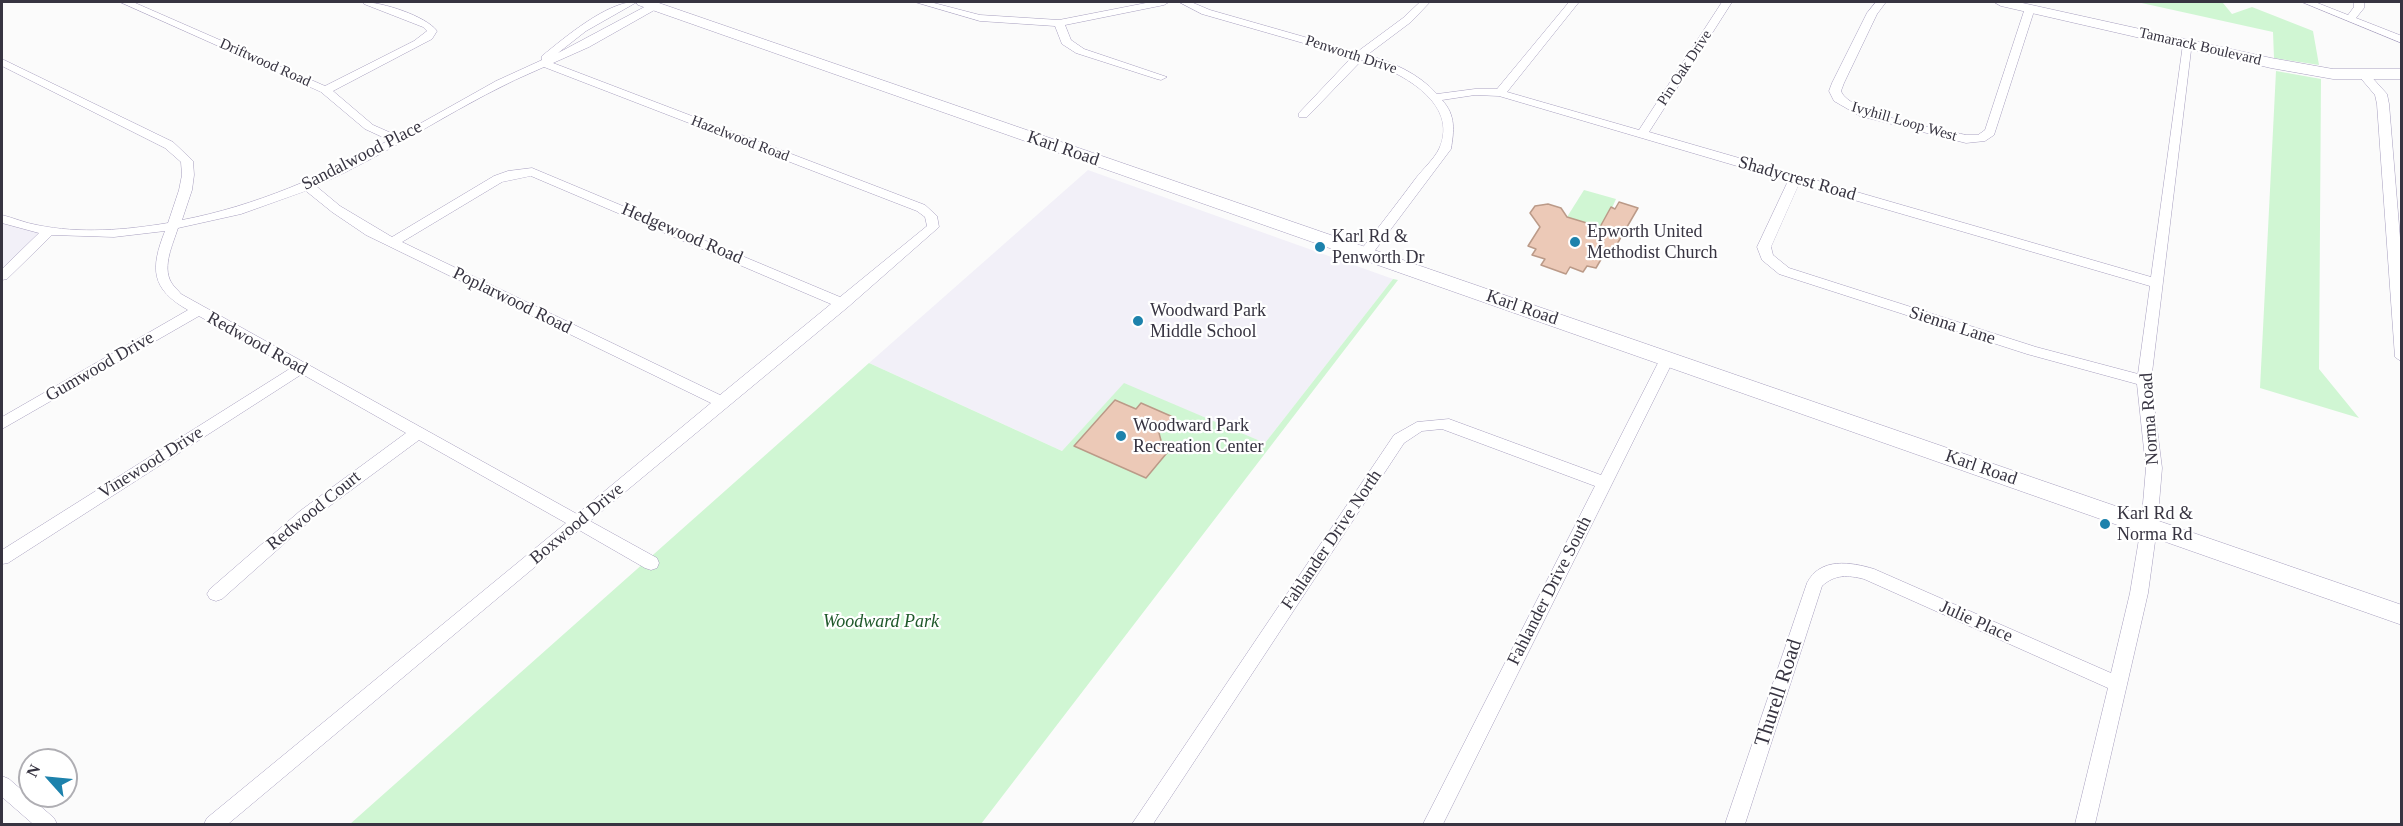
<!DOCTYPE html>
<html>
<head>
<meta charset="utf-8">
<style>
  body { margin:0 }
  #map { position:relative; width:2403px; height:826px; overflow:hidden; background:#fbfbfb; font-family:"Times New Roman",serif }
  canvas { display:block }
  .frame { position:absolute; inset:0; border:3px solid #373441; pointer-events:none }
  .north { position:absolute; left:18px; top:748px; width:60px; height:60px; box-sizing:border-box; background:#fff; border:2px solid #afaeb3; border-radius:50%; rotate:297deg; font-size:16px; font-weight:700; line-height:24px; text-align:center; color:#373441 }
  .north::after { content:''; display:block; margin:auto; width:21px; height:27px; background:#1d82ac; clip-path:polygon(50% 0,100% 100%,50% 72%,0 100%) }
</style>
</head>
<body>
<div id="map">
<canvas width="2403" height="826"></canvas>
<div class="frame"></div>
<div class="north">N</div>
</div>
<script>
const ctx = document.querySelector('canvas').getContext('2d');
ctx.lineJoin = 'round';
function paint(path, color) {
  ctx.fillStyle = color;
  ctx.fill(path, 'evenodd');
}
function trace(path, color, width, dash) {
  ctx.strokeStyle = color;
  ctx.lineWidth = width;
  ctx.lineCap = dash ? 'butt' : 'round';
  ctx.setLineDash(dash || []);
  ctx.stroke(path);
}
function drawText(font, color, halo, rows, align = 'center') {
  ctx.font = font + ' "Times New Roman",serif';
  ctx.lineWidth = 4.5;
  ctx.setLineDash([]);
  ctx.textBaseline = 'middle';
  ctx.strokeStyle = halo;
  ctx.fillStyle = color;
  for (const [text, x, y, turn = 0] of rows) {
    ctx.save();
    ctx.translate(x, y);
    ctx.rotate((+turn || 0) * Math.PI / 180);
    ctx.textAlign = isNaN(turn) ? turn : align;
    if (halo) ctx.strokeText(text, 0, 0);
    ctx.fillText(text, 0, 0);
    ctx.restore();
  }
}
const built = new Path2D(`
  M1088 170 1393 279 1265 443 1124 384 1062 451 869 363Z
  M2 219 48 230 2 275Z`);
const green = new Path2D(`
  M2137 2H2218L2223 3 2232 14 2252 7 2313 31 2319 65 2274 58 2273 32Z
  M2276 71 2321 79 2319 369 2359 418 2260 388Z
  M1584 190 1616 199 1603 228 1567 217Z
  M1393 279 1398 280 981 824H350L869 363 1062 451 1124 383 1265 443Z`);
const building = new Path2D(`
  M1619 202 1638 208 1613 251 1607 249 1596 268 1587 266 1583 272 1570 267 1566 274 1541 265 1545 259 1532 255 1536 249 1528 246 1540 227 1530 213 1535 206 1548 204 1561 208 1567 217 1600 227 1611 207 1615 209Z
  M1115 400 1136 409 1141 403 1173 417 1159 433 1162 444 1171 448 1146 478 1074 446Z`);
const street = new Path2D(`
  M120 2H133L325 86 414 41 427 31 423 27 364 4 363 2C382 2 426 16 437 31L432 39 333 91 373 125 398 136 496 81 542 60V56C564 38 609 0 637 2L586 31 558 53 650 4H658V8L589 47 553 63 925 205 937 216 939 227 848 307 590 521 657 558 659 563 657 568 651 570 645 568 579 530 228 824H204L207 818 566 523 419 440 312 519 222 599 216 601 210 599 207 594 210 589 300 511 406 433 302 374 8 563 2 564V550L291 368 199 316 2 429V417L188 310C151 289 150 269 165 231L114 237 52 235 7 279 2 280V269L39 233 2 223V215C14 218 25 223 37 225 80 234 126 230 168 223L179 190 182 175 181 162 165 148 2 66V59L173 142 193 161 194 175 192 190 182 220C255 206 324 176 389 140L365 129 321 92ZM544 67 917 211 925 217 927 226 840 297 532 168 508 171 494 176 392 237 340 206 316 186C394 152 464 100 544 67ZM531 176 831 304 720 395 402 242 502 182ZM306 191 332 212 366 235 711 403 577 514 181 294C178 290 173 286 171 282 162 266 173 244 178 228L241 214Z
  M915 2H930L980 15 1059 20 1151 2H1169L1164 5 1065 25 1071 40 1084 49 1167 77 1161 80 1157 79 1076 53 1062 44 1055 26 980 21Z
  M1179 2H1191L1210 10 1357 52 1403 18 1420 2H1430L1411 22 1367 55C1393 62 1419 74 1437 94L1475 89H1497L1569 2H1579L1507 92 1639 130 1722 2H1732L1649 132 2151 277 2183 44 2192 42 2151 381 2162 468 2157 527 2148 593 2095 824H2075L2108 688 1864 579C1848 575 1835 574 1822 586L1745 824H1725L1807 583C1820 557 1851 562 1874 569L2111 673 2130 593 2141 527 2146 468 2137 384 2027 354 1779 274 1762 260 1757 247 1788 181 1499 96 1475 95 1442 100C1456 115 1454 131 1451 149L1370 257H1360L1358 254 1360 251C1379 227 1398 202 1416 178 1423 169 1434 159 1439 149 1461 102 1397 70 1362 60L1307 117H1299V113L1352 57 1202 14ZM1799 184 2150 286 2138 374 2036 347 1789 268 1773 255 1771 247Z
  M1876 2H1886L1877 14 1844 83 1841 91C1849 114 1941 129 1966 135H1978L1985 130 2025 8 2034 6 2035 8 1994 135 1985 141 1966 143 1860 116 1834 101 1829 91 1832 83 1867 13Z
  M2302 2H2315L2348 15 2354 7V2H2364V8L2356 18 2402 36V43Z
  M2364 72 2368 73 2387 94 2389 104 2402 262V362L2395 357 2377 104 2375 95 2358 75Z
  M1667 354 1674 359 1443 824H1423L1595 486 1442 429 1422 431 1404 443 1153 824H1132L1394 435 1417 422 1449 419 1601 475 1660 359Z
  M2 776 9 779 54 818 57 824H33L2 797Z`);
const secondary = new Path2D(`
  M636 2H656L2402 605V625L638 5Z
  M1994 2H2018L2271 58 2333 69H2402V79H2333L2271 68 2001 6Z`);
const markers = [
  [1575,242,6,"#1d82ac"],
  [1320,247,6,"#1d82ac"],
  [1138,321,6,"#1d82ac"],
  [1121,436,6,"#1d82ac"],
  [2105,524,6,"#1d82ac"]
];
const farStreetnames = [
  ["Tamarack Boulevard",2200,47,13],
  ["Penworth Drive",1351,55,18],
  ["Driftwood Road",265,63,24],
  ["Pin Oak Drive",1685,68,-57],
  ["Ivyhill Loop West",1904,122,16],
  ["Hazelwood Road",740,139,21]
];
const streetNames = [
  ["Karl Road",1063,149,19],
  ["Sandalwood Place",362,156,-27],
  ["Shadycrest Road",1797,179,16],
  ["Hedgewood Road",682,234,23],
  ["Poplarwood Road",512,301,26],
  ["Karl Road",1522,308,19],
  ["Sienna Lane",1952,326,18],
  ["Redwood Road",257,344,29],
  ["Gumwood Drive",100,367,-30],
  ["Norma Road",2150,419,-94],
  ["Vinewood Drive",151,463,-32],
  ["Karl Road",1981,468,19],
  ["Redwood Court",314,511,-39],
  ["Boxwood Drive",577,524,-40],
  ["Fahlander Drive North",1332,540,-56],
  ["Fahlander Drive South",1550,591,-63],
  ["Julie Place",1976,622,24]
];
const poiNames = [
  ["Epworth United",1587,232],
  ["Methodist Church",1587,253],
  ["Karl Rd &",1332,237],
  ["Penworth Dr",1332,258],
  ["Woodward Park",1150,311],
  ["Middle School",1150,332],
  ["Woodward Park",1133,426],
  ["Recreation Center",1133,447],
  ["Karl Rd &",2117,514],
  ["Norma Rd",2117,535]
];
const parkNames = [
  ["Woodward Park",881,622]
];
const nearStreetnames = [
  ["Thurell Road",1779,693,-72]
];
paint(built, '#f2f0f8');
paint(green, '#d0f6d3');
paint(building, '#ecc9b7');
trace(building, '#bb9a88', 1.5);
trace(street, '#a69ebe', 1);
trace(secondary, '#a69ebe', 1);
paint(street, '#fff');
paint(secondary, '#fff');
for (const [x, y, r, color] of markers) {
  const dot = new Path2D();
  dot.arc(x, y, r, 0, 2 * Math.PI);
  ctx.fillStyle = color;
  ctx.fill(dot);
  trace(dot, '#fff', 2);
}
drawText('15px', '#373441', '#fff', farStreetnames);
drawText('18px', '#373441', '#fff', streetNames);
drawText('18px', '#373441', '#fff', poiNames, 'left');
drawText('italic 18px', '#1f582a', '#fff', parkNames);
drawText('21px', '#373441', '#fff', nearStreetnames);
</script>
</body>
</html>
